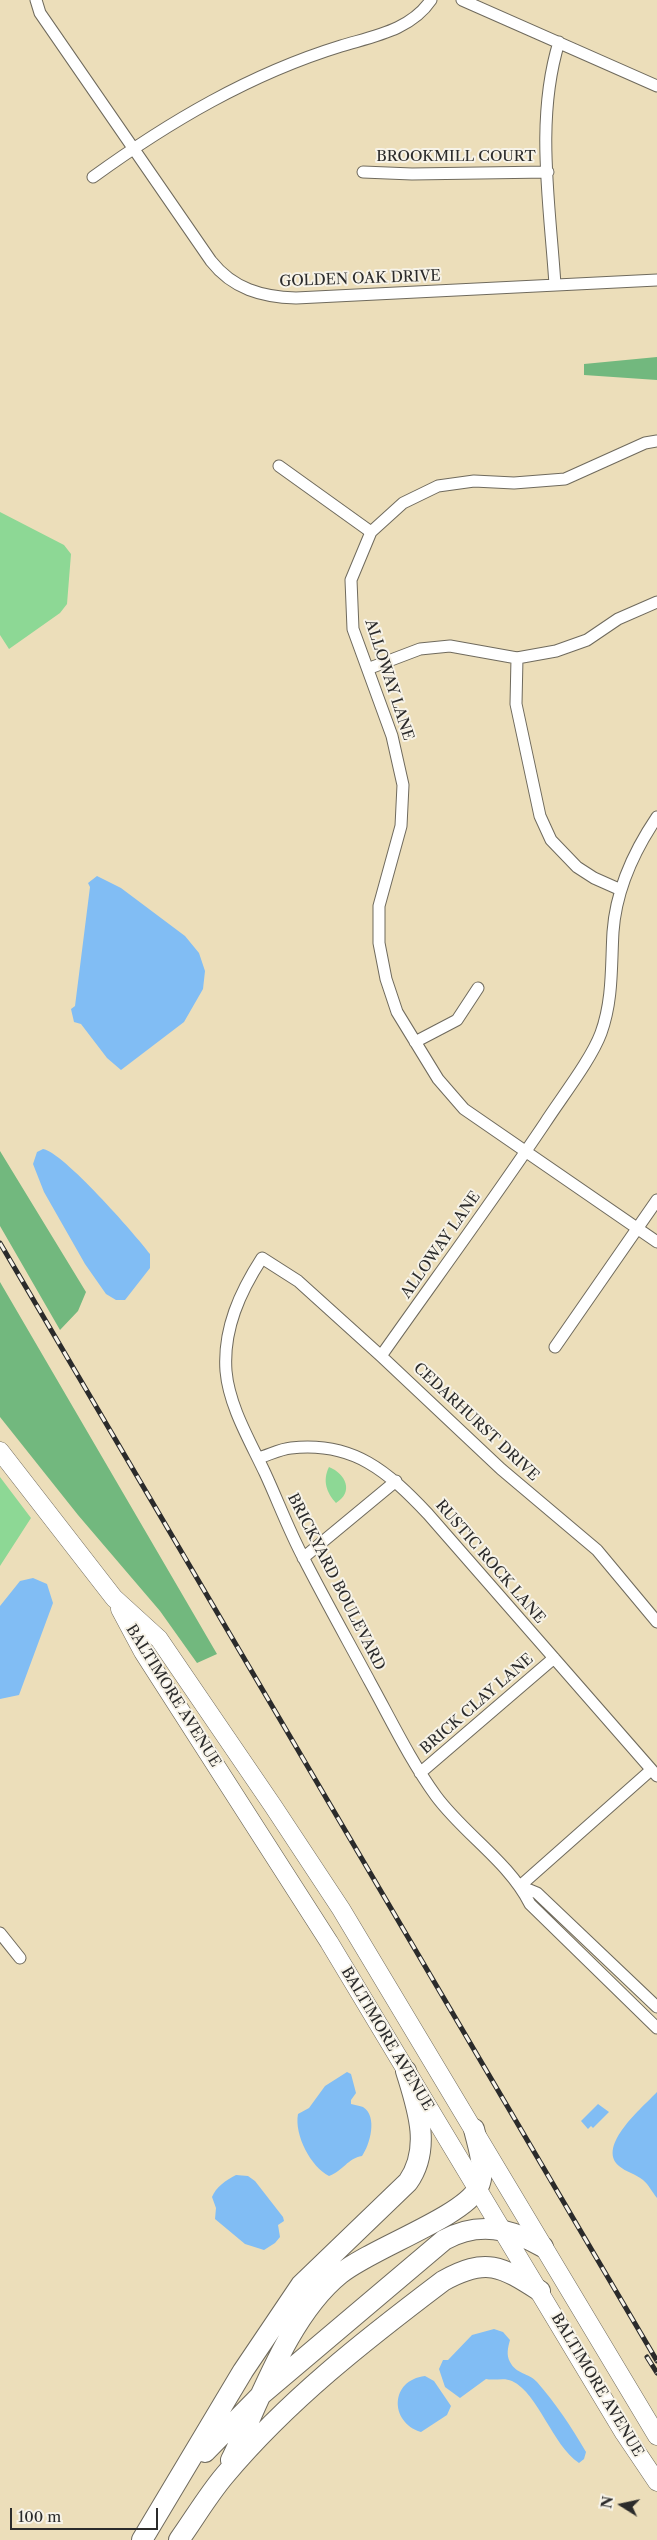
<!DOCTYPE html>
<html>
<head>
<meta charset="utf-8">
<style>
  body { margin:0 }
  #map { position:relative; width:657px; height:2540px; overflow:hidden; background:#ecdeba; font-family:"Libre Caslon Text",serif }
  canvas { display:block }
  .north { position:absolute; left:597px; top:2480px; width:50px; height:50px; -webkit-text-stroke:4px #f7f3e8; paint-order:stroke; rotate:280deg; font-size:14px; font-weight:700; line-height:20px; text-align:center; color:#2b2b2b }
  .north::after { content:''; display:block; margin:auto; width:18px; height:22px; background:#2b2b2b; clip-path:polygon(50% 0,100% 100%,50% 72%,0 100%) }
  .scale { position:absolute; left:10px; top:2508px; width:148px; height:22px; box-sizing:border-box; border:2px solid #2b2b2b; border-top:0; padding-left:6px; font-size:15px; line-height:18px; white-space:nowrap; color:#2b2b2b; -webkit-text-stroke:4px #f7f3e8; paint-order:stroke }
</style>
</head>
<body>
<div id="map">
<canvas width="657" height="2540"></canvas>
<div class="north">N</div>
<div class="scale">100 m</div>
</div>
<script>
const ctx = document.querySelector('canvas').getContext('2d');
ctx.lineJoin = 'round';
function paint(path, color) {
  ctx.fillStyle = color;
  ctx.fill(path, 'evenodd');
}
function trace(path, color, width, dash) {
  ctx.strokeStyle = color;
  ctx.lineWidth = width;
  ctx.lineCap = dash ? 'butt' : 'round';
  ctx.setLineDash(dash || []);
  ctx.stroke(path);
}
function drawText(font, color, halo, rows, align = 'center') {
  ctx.font = font + ' "Libre Caslon Text",serif';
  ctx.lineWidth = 4;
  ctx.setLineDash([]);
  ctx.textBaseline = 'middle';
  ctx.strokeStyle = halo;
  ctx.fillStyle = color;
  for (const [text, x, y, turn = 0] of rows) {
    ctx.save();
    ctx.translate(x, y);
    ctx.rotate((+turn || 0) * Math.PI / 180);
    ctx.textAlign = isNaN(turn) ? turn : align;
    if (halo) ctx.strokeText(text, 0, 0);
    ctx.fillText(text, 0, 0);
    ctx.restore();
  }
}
const green = new Path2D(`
  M0 512 64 545 71 554 67 604 60 613 9 649 0 635Z
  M329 1467C346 1474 354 1492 336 1503 327 1493 322 1481 329 1467Z
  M0 1477 31 1518 0 1566Z`);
const forest = new Path2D(`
  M657 357V380L584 375V364Z
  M0 1151 86 1292 78 1311 60 1330 0 1226Z
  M0 1282 217 1654 197 1663 160 1611 78 1515 0 1417Z`);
const water = new Path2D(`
  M97 876 121 888 185 936 199 953 205 971 203 989 184 1022 121 1070 107 1058 81 1024 74 1022 71 1009 75 1006 90 887 88 883Z
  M43 1149C63 1152 135 1234 150 1254V1268L125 1300H116L106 1294 85 1264 44 1192 33 1164 37 1152Z
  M33 1578 47 1584 53 1603 19 1695 0 1699V1606L20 1581Z
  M347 2072 351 2074 356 2093 351 2100V2104C355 2105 360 2106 363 2107 378 2116 370 2145 362 2156 348 2158 343 2171 329 2176 311 2167 294 2135 298 2114L309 2108 325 2086Z
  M657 2092V2198C652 2192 649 2185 643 2180 636 2174 626 2172 619 2166 596 2146 643 2107 657 2092Z
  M598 2104 609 2112 593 2128 591 2126 588 2129 581 2121Z
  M236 2175 248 2176 255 2181 283 2217 284 2221 278 2225 280 2237 275 2243 264 2250 245 2244 215 2219 216 2208 212 2197C216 2187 226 2180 236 2175Z
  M494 2329 503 2332 510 2340C508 2347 506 2355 510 2362 516 2374 529 2373 537 2382 556 2404 571 2426 586 2452L584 2459 579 2463C552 2445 539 2394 512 2381 504 2377 495 2381 486 2379L460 2398 445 2387 439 2369 443 2360H448L472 2335Z
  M425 2376 434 2381 451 2406 447 2415 421 2432C389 2422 390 2380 425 2376Z`);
const minor = new Path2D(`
  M36 0 40 13 211 261C233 289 262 297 296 298L657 280
  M462 0 657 86
  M363 172 412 174 548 172
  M93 177C169 122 250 74 341 46 374 36 411 30 431 0
  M555 285C550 205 535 120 559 42
  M657 441 645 443 565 479 514 483 474 481 438 486 403 503 371 532 351 580 353 629 392 736 403 785 401 826 379 906V943L386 979 397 1012 438 1079 464 1109 657 1242
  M279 466 371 532
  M517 658 516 704 540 816 551 840 577 867 594 878 621 890
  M370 668 420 649 450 646 517 658 556 651 587 640 618 619 657 602
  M415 1042 457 1020 478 988
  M555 1347 657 1200
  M381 1356C436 1278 492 1202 545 1123 561 1098 591 1060 601 1033 613 1000 611 966 613 932 616 889 634 851 657 817
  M258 1458C269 1455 280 1449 291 1448 354 1441 388 1472 428 1514L657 1776
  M303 1558 396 1481
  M657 1622 597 1550 501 1469 381 1356 298 1281 262 1258C240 1292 223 1329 226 1371 229 1406 250 1441 265 1473 278 1501 289 1531 304 1559 325 1600 348 1641 370 1682 391 1720 410 1760 436 1796 464 1834 509 1862 530 1904L657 2028
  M420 1773 554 1658
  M520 1886 537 1893 657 2007
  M520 1886 651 1770
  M0 1933 20 1958`);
const primary = new Path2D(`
  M0 1451 114 1598 159 1639 273 1806 341 1909 657 2436
  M120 1609 143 1652 329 1942 624 2433 657 2482`);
const motorway = new Path2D(`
  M205 2452 263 2393 444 2240C478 2221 511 2228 543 2247
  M231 2460C260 2401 288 2316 340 2274 370 2249 463 2217 478 2188 487 2170 478 2147 474 2129
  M142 2540 243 2371 301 2285 408 2182C432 2148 417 2107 406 2071
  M179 2540C194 2519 208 2495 225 2475 288 2400 365 2340 443 2281 486 2257 501 2266 540 2291`);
const rail = new Path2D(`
  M0 1243 657 2361
  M647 2357 657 2373`);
const streetNames = [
  ["BROOKMILL COURT",456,157],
  ["GOLDEN OAK DRIVE",360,279,-2],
  ["ALLOWAY LANE",389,680,72],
  ["ALLOWAY LANE",441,1245,-55],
  ["CEDARHURST DRIVE",476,1422,43],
  ["RUSTIC ROCK LANE",490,1562,49],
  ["BRICKYARD BOULEVARD",336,1582,63],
  ["BALTIMORE AVENUE",173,1696,58],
  ["BRICK CLAY LANE",477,1704,-41],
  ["BALTIMORE AVENUE",387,2039,59],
  ["BALTIMORE AVENUE",597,2385,59]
];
paint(green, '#8dd895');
paint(forest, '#72b87e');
paint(water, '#81bdf4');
trace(minor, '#6f6a5d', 13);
trace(primary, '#6f6a5d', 19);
trace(motorway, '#6f6a5d', 22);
trace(minor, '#fff', 11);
trace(primary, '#fff', 18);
trace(motorway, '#fff', 20);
trace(rail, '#2b2b2b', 5);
trace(rail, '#f7f3e8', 3, [9]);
drawText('15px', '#2b2b2b', '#f7f3e8', streetNames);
</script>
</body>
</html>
